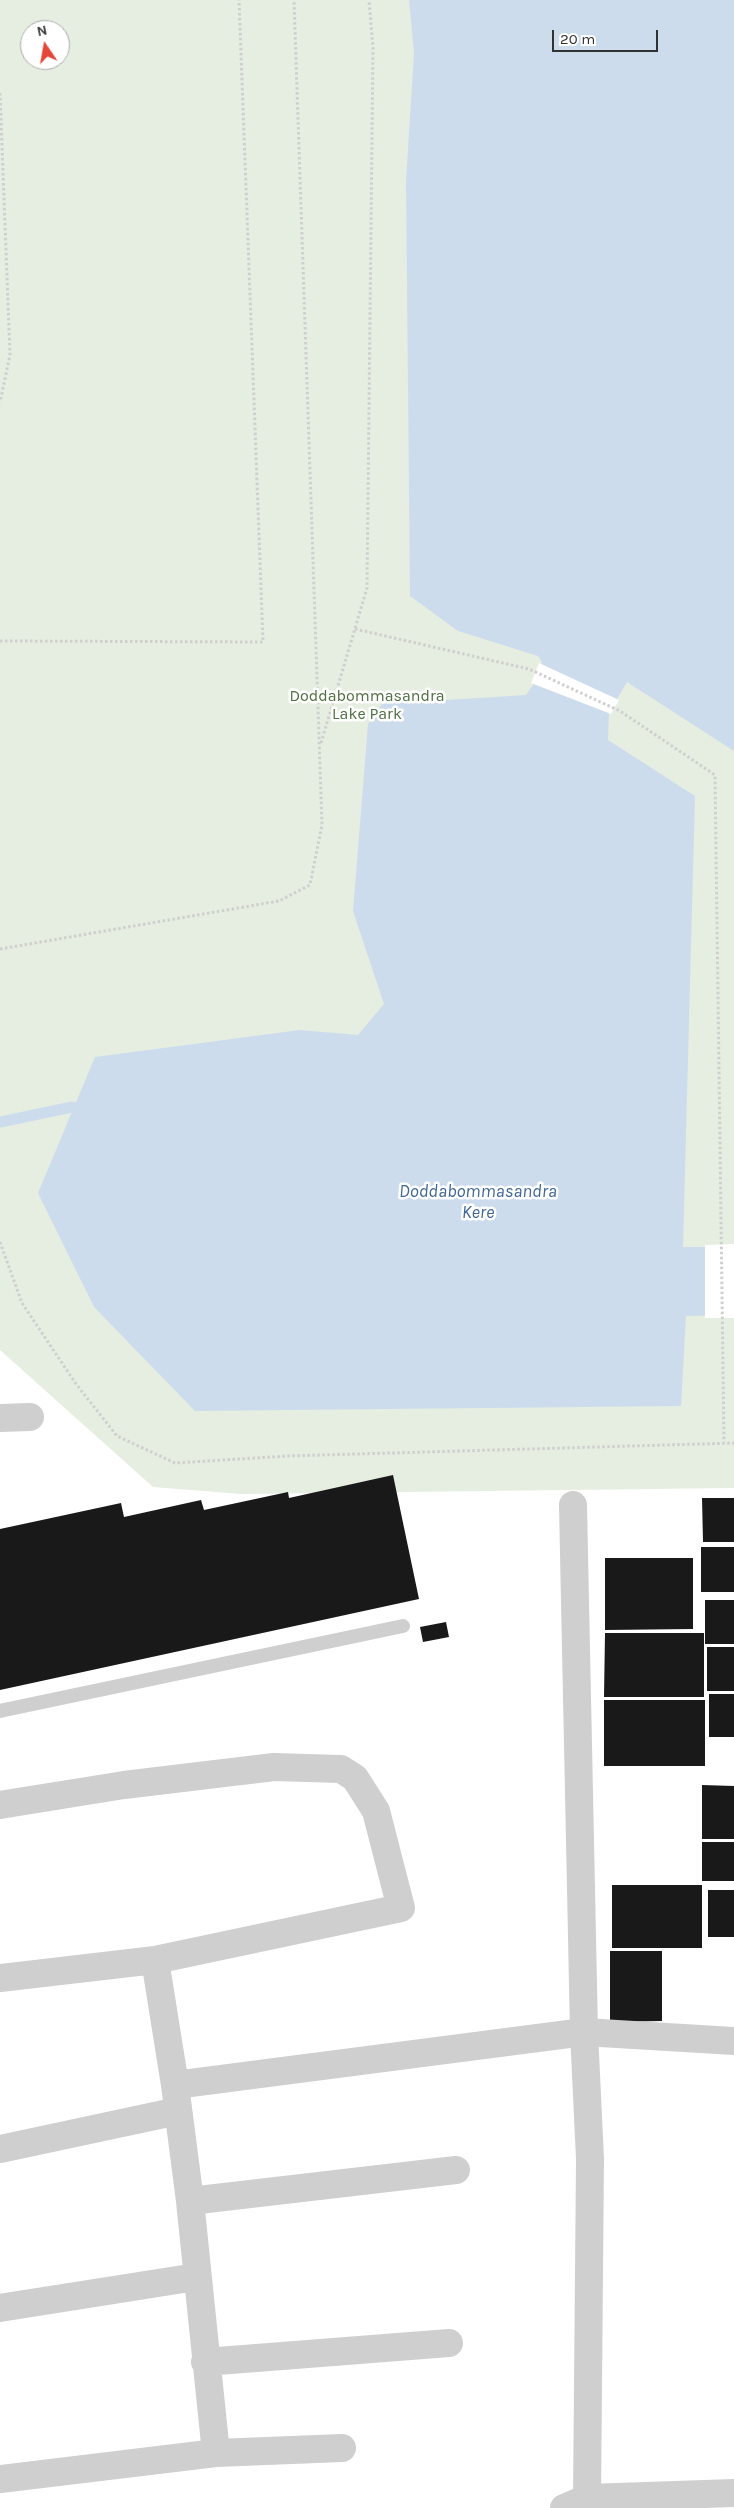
<!DOCTYPE html>
<html>
<head>
<meta charset="utf-8">
<style>
  body { margin:0 }
  #map { position:relative; width:734px; height:2508px; overflow:hidden; background:#fff; font-family:Karla,sans-serif }
  canvas { display:block }
  .north { position:absolute; left:20px; top:20px; width:50px; height:50px; box-sizing:border-box; background:#fff; border:1px solid #adadad; border-radius:50%; rotate:348deg; font-size:14px; font-weight:700; line-height:20px; text-align:center; color:#323232 }
  .north::after { content:''; display:block; margin:auto; width:18px; height:22px; background:#e44638; clip-path:polygon(50% 0,100% 100%,50% 72%,0 100%) }
  .scale { position:absolute; left:552px; top:30px; width:106px; height:22px; box-sizing:border-box; border:2px solid #323232; border-top:0; padding-left:6px; font-size:15px; line-height:18px; white-space:nowrap; color:#323232; -webkit-text-stroke:4px #fff; paint-order:stroke }
</style>
</head>
<body>
<div id="map">
<canvas width="734" height="2508"></canvas>
<div class="north">N</div>
<div class="scale">20 m</div>
</div>
<script>
const ctx = document.querySelector('canvas').getContext('2d');
ctx.lineJoin = 'round';
function paint(path, color) {
  ctx.fillStyle = color;
  ctx.fill(path, 'evenodd');
}
function trace(path, color, width, dash) {
  ctx.strokeStyle = color;
  ctx.lineWidth = width;
  ctx.lineCap = dash ? 'butt' : 'round';
  ctx.setLineDash(dash || []);
  ctx.stroke(path);
}
function drawText(font, color, halo, rows, align = 'center') {
  ctx.font = font + ' Karla,sans-serif';
  ctx.lineWidth = 5;
  ctx.setLineDash([]);
  ctx.textBaseline = 'middle';
  ctx.strokeStyle = halo;
  ctx.fillStyle = color;
  for (const [text, x, y, turn = 0] of rows) {
    ctx.save();
    ctx.translate(x, y);
    ctx.rotate((+turn || 0) * Math.PI / 180);
    ctx.textAlign = isNaN(turn) ? turn : align;
    if (halo) ctx.strokeText(text, 0, 0);
    ctx.fillText(text, 0, 0);
    ctx.restore();
  }
}
const green = new Path2D(`
  M0 0H734V1488L241 1494 153 1487 0 1350ZM30 30H60V60H30Z`);
const water = new Path2D(`
  M409 0H734V751L627 682 609 713 608 740 695 796 683 1247H734V1315L686 1316 681 1406 195 1411 94 1307 38 1193 95 1057 300 1030 358 1035 384 1004 353 911 368 724 382 704 526 695 533 685 542 662 538 656 458 631 410 596 406 181 414 53Z`);
const pier = new Path2D(`
  M539 663 619 700 611 714 531 683Z
  M734 1244V1318H705V1245Z`);
const stream = new Path2D(`
  M0 1122 72 1107 88 1112`);
const building = new Path2D(`
  M393 1475 419 1599 0 1690V1529L121 1503 124 1517 201 1500 204 1510 288 1492 289 1498Z
  M702 1498H734V1542H703Z
  M701 1547H734V1592H701Z
  M605 1558H693V1629L605 1630Z
  M705 1600H734V1644H705Z
  M446 1622 449 1637 423 1642 420 1627Z
  M605 1633H704V1697H604Z
  M707 1647H734V1691H707Z
  M709 1694H734V1737H709Z
  M604 1700H705V1766H604Z
  M702 1785 734 1786V1839H702Z
  M702 1842H734V1881H702Z
  M612 1885H702V1948H612Z
  M708 1890H734V1937H708Z
  M610 1951H662V2021L610 2022Z`);
const path = new Path2D(`
  M0 93 10 355 0 402
  M355 629 529 669 620 711 715 775 724 1442
  M0 641 263 642 239 0
  M321 743 367 588 373 48 369 0
  M0 949 279 901 310 885 322 825 294 0
  M0 1242 22 1303 76 1384 117 1436 175 1463 288 1456 734 1443`);
const service = new Path2D(`
  M0 1711 403 1626`);
const minor = new Path2D(`
  M0 1418 30 1417
  M573 1505 584 2032 590 2159 587 2498
  M0 1805 124 1785 274 1767 341 1769 355 1778 376 1811 401 1908 155 1960 0 1978
  M155 1960 175 2085 190 2201 456 2170
  M175 2085 584 2032 734 2041
  M0 2149 178 2111
  M0 2308 196 2277
  M205 2362 449 2343
  M216 2453 342 2448
  M0 2479 216 2453 190 2201
  M564 2508 587 2498 734 2493`);
const parkNames = [
  ["Doddabommasandra",367,696],
  ["Lake Park",367,714]
];
const waterNames = [
  ["Doddabommasandra",478,1192],
  ["Kere",478,1213]
];
paint(green, '#e5eee0');
paint(water, '#cddced');
paint(pier, '#fff');
trace(stream, '#cddced', 11);
paint(building, '#191919');
trace(path, '#cfcfcf', 3, [2.5, 2.5]);
trace(service, '#cfcfcf', 14);
trace(minor, '#cfcfcf', 28);
drawText('16px', '#4d6e3e', '#fff', parkNames);
drawText('italic 18px', '#3f6694', '#fff', waterNames);
</script>
</body>
</html>
